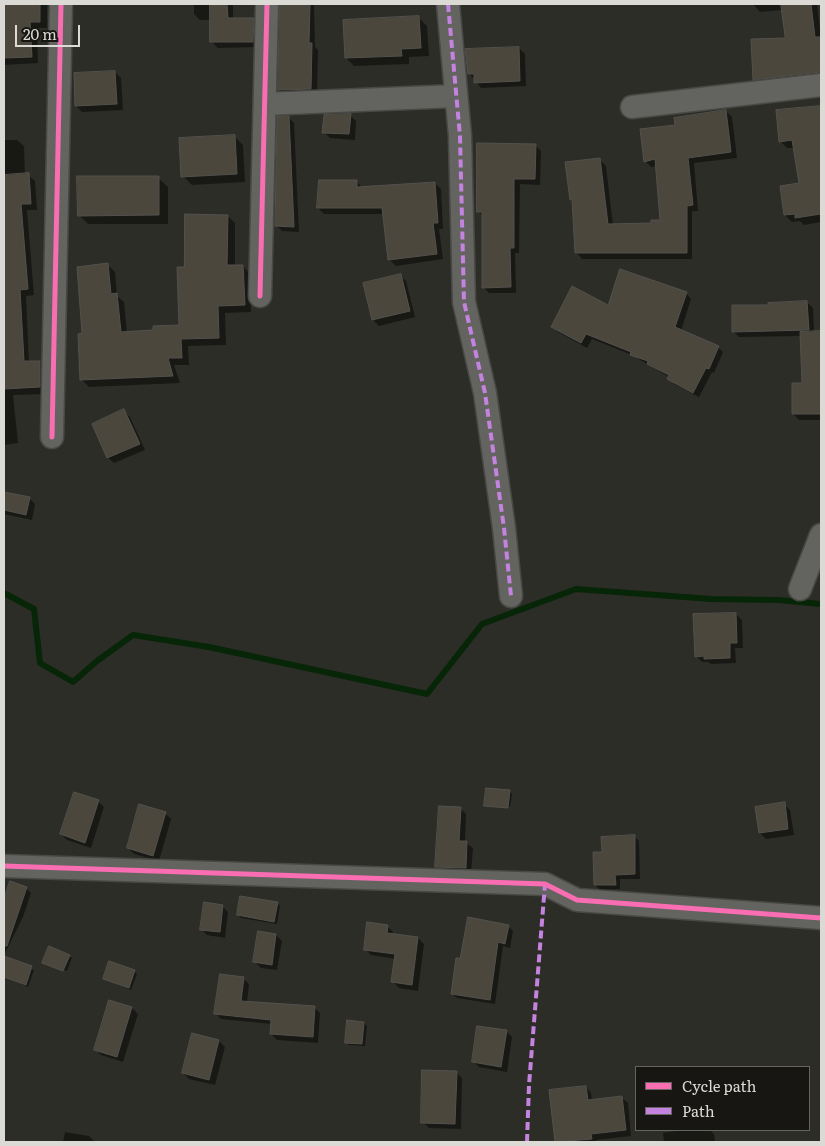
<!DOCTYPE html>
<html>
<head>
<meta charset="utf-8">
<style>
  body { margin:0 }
  #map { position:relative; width:825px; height:1146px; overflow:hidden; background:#2d2d28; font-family:Literata,serif }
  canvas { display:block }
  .frame { position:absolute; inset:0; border:5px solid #dbdad5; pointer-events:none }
  .legend { position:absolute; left:635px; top:1066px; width:175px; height:65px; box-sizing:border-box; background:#171613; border:1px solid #656461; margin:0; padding:6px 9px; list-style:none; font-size:15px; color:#dbdad5 }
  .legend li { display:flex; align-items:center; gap:10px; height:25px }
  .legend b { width:25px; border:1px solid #656461 }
  .scale { position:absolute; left:15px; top:25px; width:65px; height:22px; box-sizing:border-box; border:2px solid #dbdad5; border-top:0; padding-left:6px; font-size:15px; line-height:18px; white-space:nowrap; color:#dbdad5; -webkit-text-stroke:4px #171613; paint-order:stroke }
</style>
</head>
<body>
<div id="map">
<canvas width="825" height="1146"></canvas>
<div class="frame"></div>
<ul class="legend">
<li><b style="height:6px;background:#f96db3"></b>Cycle path</li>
<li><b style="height:6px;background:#c483df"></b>Path</li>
</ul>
<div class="scale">20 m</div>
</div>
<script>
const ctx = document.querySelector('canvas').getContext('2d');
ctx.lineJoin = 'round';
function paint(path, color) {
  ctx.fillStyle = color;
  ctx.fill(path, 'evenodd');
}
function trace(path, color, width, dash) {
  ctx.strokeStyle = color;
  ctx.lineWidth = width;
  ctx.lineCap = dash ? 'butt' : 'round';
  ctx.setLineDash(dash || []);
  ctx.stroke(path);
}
const shadow = new Path2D(`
  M4 4H47V28H37L38 63 4 65Z
  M194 4H233V20L253 19 259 25 258 47 218 48 212 42V20H200L194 14Z
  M281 4H314L315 47 318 50 317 94 285 96 279 90Z
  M753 4H820H817L821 38V79L761 86 754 79 786 39 783 10 760 12Z
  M419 18 427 26 429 56 409 57V64L354 66 346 58Z
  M519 48 525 54 526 86 481 88 469 73Z
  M115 72 121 78 123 110 82 112 76 106Z
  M821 107V222L804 225 800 221 792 222 785 215 800 184 795 148H787L780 141 777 111Z
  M726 111 732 117 737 158 694 163 698 211H692V259H582L576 252 574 202 571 199 600 160 606 166 613 225 652 224 662 221 657 166 651 167 645 161 676 126Z
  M350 115 356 121 355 140 330 138 324 132Z
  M288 117 294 123 299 232 282 231 276 225Z
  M234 136 243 145 245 182 192 185 183 176Z
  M4 140H17L24 146 25 175H28L35 181 37 210H27L34 295 26 296 29 362H40L47 369 46 394 13 395 18 443 4 445Z
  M535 145 541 151 540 185 520 184 519 253H515L516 293H489L483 287V216L478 211Z
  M158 178 168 187V224H88L79 215Z
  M356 181 362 187 435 183 441 189 443 229H439L443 259 396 266 390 260 384 214H324L318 208Z
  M228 216 235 223V267L243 266 250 274 251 312 225 313 226 345 188 346 189 365H174L180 383 89 387 81 379 83 335 108 265 115 272 117 296 124 302 127 333 154 331 180 326 185 268Z
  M400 275 406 281 415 317 379 326 373 320Z
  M686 293 691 299 681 331 718 347 723 352 714 373 712 372 699 397 674 384 669 377 632 355 592 339 587 348 558 332 552 327 609 307Z
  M807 302 813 308 814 333 821 332V420H799L793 414 804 385 801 336 739 337 733 331 770 306Z
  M124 411 130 417 145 450 114 463 108 458 94 424Z
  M4 493 29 498 35 504 32 520 4 514Z
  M736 614 742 620 743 648H735L736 663 711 664 708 662H702L696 656Z
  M509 791 512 794 510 807 485 805Z
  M98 801 104 807 91 848 67 840 61 834Z
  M784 804 790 810 794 835 766 839 760 833Z
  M460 808 466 814 465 842 473 848 471 874 442 873 436 867Z
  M165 813 171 819 159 861 134 854 128 848Z
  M634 836 639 841 640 879H620V889L600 890 595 885 603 853Z
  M11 883 26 888 31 893 23 917 4 955V902Z
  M278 903 280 906 277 924 241 918 238 915Z
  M222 906 228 912 225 938 207 935 201 929Z
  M387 926 393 932V935L418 938 424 944 418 991 399 988 393 982 396 959 371 955 365 949Z
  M508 926 513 931 510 948 503 946 495 1004 457 998 452 994 461 960Z
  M276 935 282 941 277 970 261 968 255 962Z
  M69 956 72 958 67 971 45 963Z
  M14 961 34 970 28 987 8 978Z
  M134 971 137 974 131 990 104 979Z
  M243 978 249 984 247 1002 314 1007 320 1013 318 1043 277 1040 271 1034 272 1024 221 1019 215 1013Z
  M110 1001 132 1008 138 1014 123 1062 101 1055 95 1049Z
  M364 1023 367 1026 365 1046 349 1045 346 1042Z
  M506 1031 512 1037 507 1072 479 1067 473 1061Z
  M219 1041 225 1047 215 1085 189 1079 183 1073Z
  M456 1072 462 1078 461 1129 429 1128 423 1122Z
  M586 1087 591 1093 592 1101 622 1098 628 1103 631 1136 596 1140 597 1142H556L550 1091Z
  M682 1130H710L714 1134 715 1142H664L663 1133Z
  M65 1132 89 1136 95 1142H63Z`);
const stream = new Path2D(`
  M4 593 34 609 40 663 73 682 97 661 133 635 209 647 427 694 482 624 576 589 711 599 778 600 821 604`);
const building = new Path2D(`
  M4 4H40V22H30L32 57 4 58Z
  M210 4H227L228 18H254L253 42H210Z
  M280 4H310L309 43H312L311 89 278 90Z
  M781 4H811L815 37H821V72L753 80 751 39 785 38Z
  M419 16 421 48 401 49 402 56 345 58 343 20Z
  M519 47 520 81 474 83V74H468L465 49Z
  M115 71 117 104 75 106 74 73Z
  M821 106V214L795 218V214L784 215 780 186 799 183 792 140 779 142 776 110Z
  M726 110 731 152 688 158 693 205 687 206V253H575L572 199 570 200 565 162 600 158 608 224 651 223V220H660L655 159 644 162 640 129 675 125 674 118Z
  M351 114 349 134 322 133 324 115Z
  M289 116 294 227 275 226 277 117Z
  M235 135 237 174 181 177 179 138Z
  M477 143 536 144 535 179H514V248H510L511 287 482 288V212H477Z
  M29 173 31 204H21L28 289 20 290 24 361H40V387L4 389V175Z
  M77 176H159V215L78 216Z
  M319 180H357V187L435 182 438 223H433L437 254 388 260 382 208H317Z
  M185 214 228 215 227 265H243L245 305 218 306 219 338 181 339 182 358H168L173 376 80 380 78 334 82 333 77 267 108 263 111 294 117 293 121 332 153 330V326L179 325 177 267H184Z
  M620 269 687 292 675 327 719 346 709 369 706 368 693 393 667 379 669 375 647 364 648 361 630 355 631 352 586 334 581 343 551 327 572 286 608 305Z
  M401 274 410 311 372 320 363 283Z
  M807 301 809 330 732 332V305H768V303Z
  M821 331V414H792V383H802L800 332Z
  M124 409 140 444 107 458 92 424Z
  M4 492 30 497 26 515 4 510Z
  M736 613 737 643H730V658L704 659V656L695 657 693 614Z
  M486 788 510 790 508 808 484 806Z
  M74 792 99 800 85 843 60 834Z
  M785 802 788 829 759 833 755 807Z
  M139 804 166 812 153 856 127 848Z
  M439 806 461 807 459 841H467L466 868 435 867Z
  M635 835V874L615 875 616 885H594L593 852H602L601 837Z
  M10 881 27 887 7 946H4V899Z
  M240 896 278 902 274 922 237 915Z
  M204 902 223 905 220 932 200 930Z
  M468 917 509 925 505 944 498 942 490 1000 451 994 456 958H460Z
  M367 922 388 925 387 933 418 937 412 985 391 982 395 954 364 950Z
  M258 931 276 934 272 965 253 962Z
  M49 946 70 955 63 971 42 963Z
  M4 956 32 966 26 985 4 977Z
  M109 961 135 970 129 988 103 979Z
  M220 974 244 977 241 1001 315 1006 313 1037 270 1034 271 1020 214 1014Z
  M109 1000 132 1007 117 1057 94 1050Z
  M347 1020 364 1022 362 1044 345 1043Z
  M477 1026 507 1030 501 1067 472 1062Z
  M192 1033 219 1040 209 1080 182 1073Z
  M422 1070 457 1071 455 1124 421 1123Z
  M586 1086 588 1100 622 1096 626 1130 591 1134 592 1139 555 1142 549 1090Z`);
const minor = new Path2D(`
  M448 4 460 136 464 302 485 393 504 528 511 596
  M265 104 456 96
  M632 107 821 85
  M260 296 267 4
  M52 437 61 4
  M800 589 821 535
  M4 866 545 884 577 900 821 918`);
const quiet = new Path2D(`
  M448 4 460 136 464 302 485 393 504 528 511 596
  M527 1142 529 1085 545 884`);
const cycleway = new Path2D(`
  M260 296 267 4
  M52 437 61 4
  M4 866 545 884 577 900 821 918`);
paint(shadow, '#0007');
trace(stream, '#072507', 6);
paint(building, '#4b473c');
trace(building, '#52514d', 1);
trace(minor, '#484845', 25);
trace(minor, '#63635f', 22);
trace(quiet, '#c483df', 4, [8, 4]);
trace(cycleway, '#f96db3', 5);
</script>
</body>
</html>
